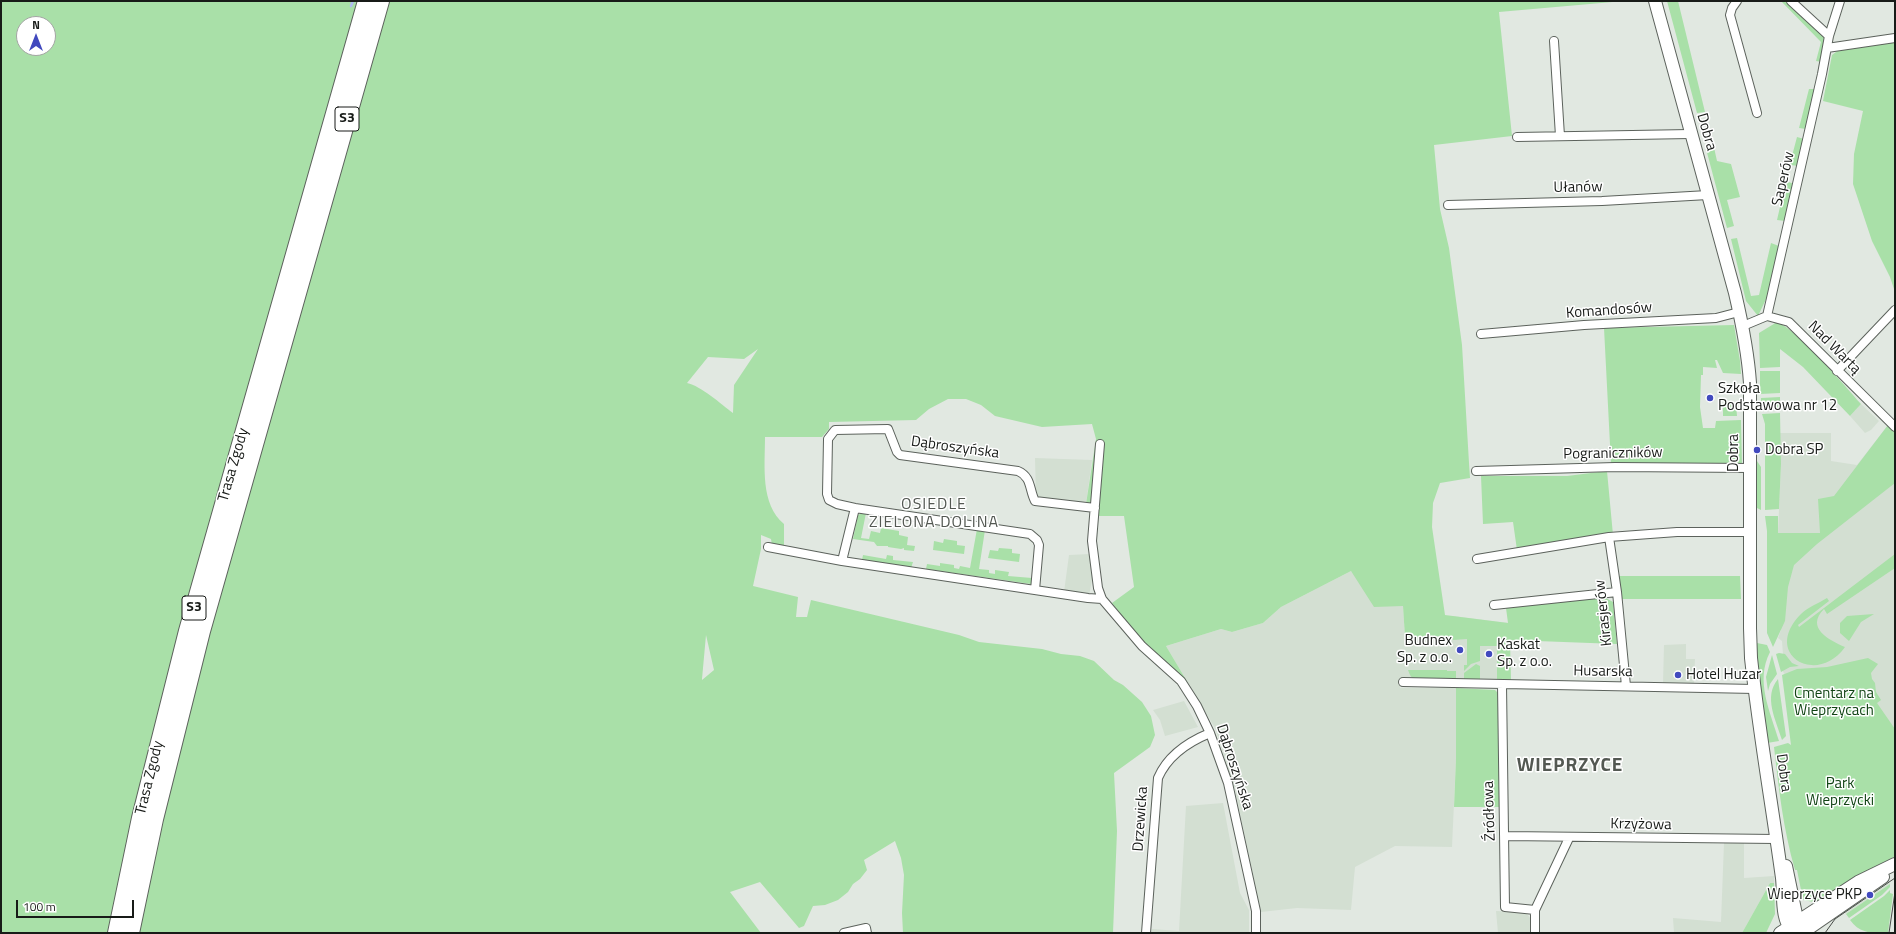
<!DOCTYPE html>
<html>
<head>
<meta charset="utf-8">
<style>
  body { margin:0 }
  #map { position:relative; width:1896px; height:934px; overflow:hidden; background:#e1e8e1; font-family:"Titillium Web",sans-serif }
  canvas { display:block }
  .frame { position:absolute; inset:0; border:2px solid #181b18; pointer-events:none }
  .north { position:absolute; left:16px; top:16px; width:40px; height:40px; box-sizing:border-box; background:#fff; border:1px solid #a3a4a3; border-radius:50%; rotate:0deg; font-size:11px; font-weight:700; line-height:16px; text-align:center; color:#181b18 }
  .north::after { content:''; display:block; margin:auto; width:14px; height:18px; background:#4149be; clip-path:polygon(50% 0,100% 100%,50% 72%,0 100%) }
  .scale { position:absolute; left:16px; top:900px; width:118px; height:18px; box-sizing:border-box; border:2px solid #181b18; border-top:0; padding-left:5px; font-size:12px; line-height:14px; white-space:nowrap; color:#181b18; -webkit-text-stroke:3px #fff; paint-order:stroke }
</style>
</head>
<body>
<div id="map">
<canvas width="1896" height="934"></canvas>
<div class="frame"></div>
<div class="north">N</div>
<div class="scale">100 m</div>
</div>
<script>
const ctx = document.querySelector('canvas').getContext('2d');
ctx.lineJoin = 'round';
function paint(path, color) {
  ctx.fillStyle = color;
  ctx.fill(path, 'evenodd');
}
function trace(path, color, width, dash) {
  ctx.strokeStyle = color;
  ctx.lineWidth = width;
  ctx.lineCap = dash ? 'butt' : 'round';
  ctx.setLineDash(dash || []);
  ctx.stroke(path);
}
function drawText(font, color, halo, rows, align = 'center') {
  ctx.font = font + ' "Titillium Web",sans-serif';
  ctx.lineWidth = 3;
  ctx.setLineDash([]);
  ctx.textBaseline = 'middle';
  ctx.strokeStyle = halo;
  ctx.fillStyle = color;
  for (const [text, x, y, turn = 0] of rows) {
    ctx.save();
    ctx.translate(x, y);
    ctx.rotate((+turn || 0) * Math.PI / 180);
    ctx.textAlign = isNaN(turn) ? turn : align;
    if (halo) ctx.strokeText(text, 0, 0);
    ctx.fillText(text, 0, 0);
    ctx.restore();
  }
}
const built = new Path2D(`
  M1861 404 1879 421 1871 430 1865 433 1850 416Z
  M1888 425 1895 432V755L1785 675 1782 670 1784 668 1782 641 1778 638 1781 630 1778 533 1781 464 1779 433H1831V461L1857 465Z
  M1035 458 1092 460 1086 504 1036 497Z
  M1090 554 1093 574 1089 596 1064 592 1069 555Z
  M1351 571 1403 606 1405 637 1452 636V616L1509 623 1511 683 1400 680V688H1456V759L1452 847 1395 846 1355 867 1351 910 1297 908 1261 912 1235 790 1215 728 1166 646 1221 629 1232 632 1263 623 1281 607Z
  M1686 644V659H1695L1694 684H1663L1664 645Z
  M1184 701 1198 727 1165 736 1160 720 1153 710Z
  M1223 803 1240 893 1249 910V933H1151L1152 929 1179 931 1186 806Z
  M1724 843H1744V878L1774 876V883H1770L1742 933H1674L1673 918 1721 922Z
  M1888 881 1890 884 1846 914 1844 911Z
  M1496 911 1525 912 1532 920V933H1498Z`);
const green = new Path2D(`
  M1 1H1624L1499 12 1512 136 1434 145 1440 209 1449 248 1462 345 1469 463 1470 478 1440 483 1433 503 1432 527 1445 615 1508 623 1506 608 1604 597 1613 602 1617 644 1510 640 1511 682 1497 681V646H1480V661L1471 664 1464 671V665H1467V639L1453 640 1452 636 1405 637 1403 606 1374 607 1351 571 1281 607 1263 623 1232 632 1221 629 1166 646 1188 683 1137 635 1112 603 1134 587 1124 516H1099L1086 504 1096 439 1092 424 1042 427 995 416 981 405 966 399H948L929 409 916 420 829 422V429L822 437H765C765 466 760 504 784 524V548L772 545 771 539 761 535V549L753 586 798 597 796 617H807L811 600 959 635 979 642 1042 649 1061 654 1080 656 1094 661 1114 680 1123 685 1142 702 1151 716 1155 735 1150 747 1114 773 1117 831 1113 933H903L902 913 904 875 901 858 895 841 864 860 867 870 860 879 853 884 848 892 838 900 825 905 813 906 804 926 799 928 760 882 730 892 761 933H1ZM24 24H48V48H24ZM758 349 734 385 733 413C721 404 701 386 687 383L708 357 744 359ZM706 635 714 670 702 680V679Z
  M1667 1H1678L1705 112 1697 113Z
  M1781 1H1788L1824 37 1822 62 1816 61 1821 42Z
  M1895 41V292L1890 277 1872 241 1853 184 1854 154 1863 111 1823 101 1832 55 1840 49Z
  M1809 89H1816L1806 129 1799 128Z
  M1797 137 1804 139 1798 166 1791 165 1788 171Z
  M1713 143 1717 161 1731 164 1740 197 1727 200 1734 226 1727 228 1705 145Z
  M1786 181 1794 184 1785 221 1777 220Z
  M1737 238 1751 296 1759 295 1771 243 1779 246 1768 295 1758 316 1746 301 1731 239Z
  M1777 322C1799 331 1843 384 1861 404L1850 416 1803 367 1780 349V367L1760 368 1759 333Z
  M1734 325 1740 361 1741 374 1723 373 1717 360H1715L1717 368 1703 367V375H1701L1700 407 1703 428H1715L1716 421 1741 420 1742 466 1611 464 1604 328Z
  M1760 371H1780V393L1760 394Z
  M1780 397V408L1761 409V398Z
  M1723 404H1736L1737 416H1723Z
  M1780 413 1781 464 1779 509 1765 510V424L1762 414Z
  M1888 425 1895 432V483L1817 544 1794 565 1788 587 1785 621 1773 647 1767 633V531L1765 516H1778V533H1820L1818 499 1834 496Z
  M1757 461 1761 467V510L1755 507V480Z
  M1607 471 1613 535 1517 550 1513 522 1483 524 1481 476H1567Z
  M862 513H866L861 538 869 539 871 531 880 533 881 528 899 531V535L908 537 907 545 915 546 914 551 904 550V548L901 549 888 547V546H877L874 542 853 539 858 515Z
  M977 529 985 530 979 569 989 570V573L995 574V570L1009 572 1008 576 1032 578 1031 584 926 569 927 564 940 566V563L954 565V568L959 569 960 566 970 568Z
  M944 539 957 541V545L965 546 964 554 933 550 934 541 943 543Z
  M999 548 1012 549V553L1020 554 1019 562 988 558 990 550 998 551Z
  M1895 554V568L1827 614 1824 609C1805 628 1829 640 1845 647 1817 687 1761 654 1801 614 1808 607 1819 603 1827 598L1829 601 1798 625 1799 627Z
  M863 555 886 559 887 555 893 556V560L913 562 911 568 862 560Z
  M1617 576H1740L1741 599H1619Z
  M1874 614 1861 622 1849 641 1840 633V623L1847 616Z
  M1757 643 1767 645 1770 652C1755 681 1770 711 1779 741L1767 743 1755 644Z
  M1779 653 1785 654 1792 663 1799 666 1790 667 1781 672 1776 654Z
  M1772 655 1777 674 1770 684 1768 691 1766 677Z
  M1868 658 1878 664 1871 673 1872 679 1875 683 1876 692 1881 700 1877 703 1895 729V856L1819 903 1803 900 1797 870H1795C1783 828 1779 790 1774 747L1788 743 1791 745 1782 675 1797 669 1827 667Z
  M1476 664 1480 666V680H1464V673Z
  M1408 670H1447V671H1456V681L1413 679 1410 675Z
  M1778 679 1786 736 1782 740C1776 720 1763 697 1778 679Z
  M1456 688 1495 690 1499 694V807H1454L1456 759Z
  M1770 883H1774L1775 914 1766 933H1742Z
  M1890 884V887L1882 895 1849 918 1846 914Z
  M1890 890V893L1893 894 1888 933C1872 933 1860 934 1850 920L1884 896Z`);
const stream = new Path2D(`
  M351 6 353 1`);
const street = new Path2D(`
  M1737 1 1732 8 1730 15 1757 113
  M1791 1 1829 36
  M1554 41 1560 136
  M1827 48 1895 38
  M1517 137 1690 134
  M1448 205 1602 201 1708 195
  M1767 316 1822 74 1829 36 1840 1
  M1743 326 1767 316 1789 322 1895 427
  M1481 334 1584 325 1716 318 1739 312
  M1837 371 1895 310
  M1100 444 1092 541 1098 588 1102 599 1142 646 1181 681 1197 706 1210 733 1228 783 1256 911V933
  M1476 471 1615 467 1750 468
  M1609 537 1617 592 1626 686
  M768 547 842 561 1088 598 1102 599
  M1477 559 1609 537 1677 532H1750
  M842 561 855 508
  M1035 590 1039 545 1037 540 1030 534 855 508 837 504 829 500 827 494 828 439 835 430 888 429 897 452 900 455 1018 471C1032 477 1029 490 1035 501L1095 508
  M1494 605 1617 592
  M1403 682 1755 689
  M1502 685 1505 907 1535 910
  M1505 836 1776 839
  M844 933 866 928 867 933
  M1146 933 1158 778C1167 757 1188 742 1210 733
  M1535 933V910L1569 838`);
const secondary = new Path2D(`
  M1655 1 1735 293C1742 323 1748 352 1750 383V628L1751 658C1759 732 1772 805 1782 878 1784 895 1780 920 1794 933
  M1786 866 1799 929
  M1780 933 1858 882 1895 864
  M1802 933 1883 877`);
const highway = new Path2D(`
  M116 933 140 818 187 631 366 1
  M131 933 155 819 202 631 381 1`);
const tram = new Path2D(`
  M1825 933 1835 919 1895 878
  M1889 933 1895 892`);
const markers = [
  [1710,398,4,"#4149be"],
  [1757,450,4,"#4149be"],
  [1460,650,4,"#4149be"],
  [1489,654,4,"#4149be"],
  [1678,675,4,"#4149be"],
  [1870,895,4,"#4149be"]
];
const shields = [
  [347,119,24],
  [194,608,24]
];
const shieldNames = [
  ["S3",347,119],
  ["S3",194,608]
];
const streetNames = [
  ["Dobra",1706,132,74],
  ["Saperów",1784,179,-77],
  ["Ułanów",1578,188,-1],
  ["Komandosów",1609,311,-4],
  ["Nad Wartą",1834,348,45],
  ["Dąbroszyńska",955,448,8],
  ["Dobra",1734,453,-90],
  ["Pograniczników",1613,454,-1],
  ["Trasa Zgody",234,465,-74],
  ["Kirasjerów",1604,613,-96],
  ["Husarska",1603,672,1],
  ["Dąbroszyńska",1234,767,72],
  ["Dobra",1783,773,82],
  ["Trasa Zgody",150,778,-76],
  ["Źródłowa",1490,811,-92],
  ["Drzewicka",1141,819,-86],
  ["Krzyżowa",1641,825,1]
];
const poiNames = [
  ["Szkoła",1718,389],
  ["Podstawowa nr 12",1718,406],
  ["Dobra SP",1765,450],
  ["Budnex",1452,641,"right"],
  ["Sp. z o.o.",1452,658,"right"],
  ["Kaskat",1497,645],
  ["Sp. z o.o.",1497,662],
  ["Hotel Huzar",1686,675],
  ["Wieprzyce PKP",1862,895,"right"]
];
const parkNames = [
  ["Cmentarz na",1834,694],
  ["Wieprzycach",1834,711],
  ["Park",1840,784],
  ["Wieprzycki",1840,801]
];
const neighbourhoodNames = [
  ["OSIEDLE",934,505],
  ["ZIELONA DOLINA",934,523]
];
const districtNames = [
  ["WIEPRZYCE",1570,766]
];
paint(built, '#d3dfd2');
paint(green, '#a9e0a8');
trace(stream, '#b0bdf1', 2.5);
trace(street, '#5c625c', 10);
trace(secondary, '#5c625c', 14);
trace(highway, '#5c625c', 18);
trace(street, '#fff', 8);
trace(secondary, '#fff', 12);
trace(highway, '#fff', 16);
trace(tram, '#484c48', 1);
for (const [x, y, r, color] of markers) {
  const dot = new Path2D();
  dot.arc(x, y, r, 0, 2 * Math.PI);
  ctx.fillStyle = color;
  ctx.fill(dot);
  trace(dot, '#fff', 1.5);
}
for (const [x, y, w] of shields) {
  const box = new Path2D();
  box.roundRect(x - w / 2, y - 12, w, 24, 3);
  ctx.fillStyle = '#fff';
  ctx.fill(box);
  trace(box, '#181b18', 1);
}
drawText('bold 14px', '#181b18', null, shieldNames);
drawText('15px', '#181b18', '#fff', streetNames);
drawText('15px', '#181b18', '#fff', poiNames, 'left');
drawText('15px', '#114414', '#fff', parkNames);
ctx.letterSpacing = '1px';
drawText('16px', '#535852', '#fff', neighbourhoodNames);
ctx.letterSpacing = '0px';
ctx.letterSpacing = '1px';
drawText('bold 19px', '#535852', '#fff', districtNames);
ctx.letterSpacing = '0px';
</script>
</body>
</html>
